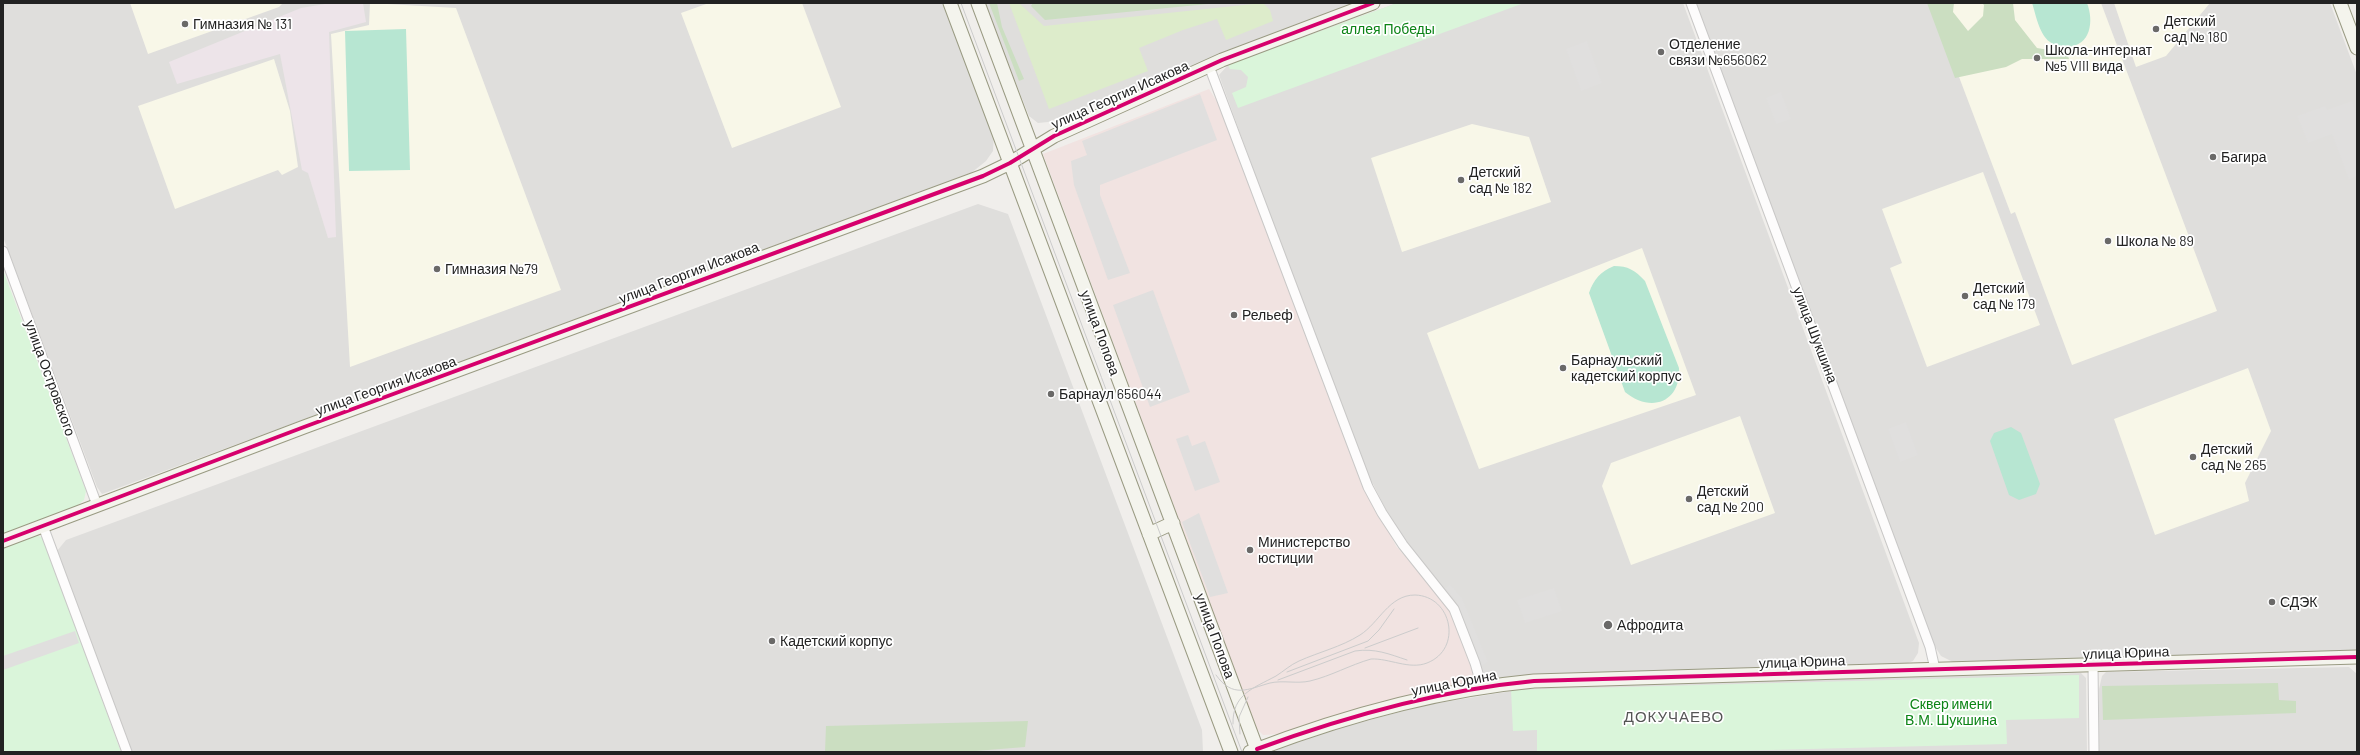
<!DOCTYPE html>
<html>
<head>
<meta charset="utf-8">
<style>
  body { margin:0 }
  #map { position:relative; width:2360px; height:755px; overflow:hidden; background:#f0eeeb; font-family:Barlow,sans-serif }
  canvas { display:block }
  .frame { position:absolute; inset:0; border:4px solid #222; pointer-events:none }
</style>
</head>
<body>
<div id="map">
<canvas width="2360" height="755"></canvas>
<div class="frame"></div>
</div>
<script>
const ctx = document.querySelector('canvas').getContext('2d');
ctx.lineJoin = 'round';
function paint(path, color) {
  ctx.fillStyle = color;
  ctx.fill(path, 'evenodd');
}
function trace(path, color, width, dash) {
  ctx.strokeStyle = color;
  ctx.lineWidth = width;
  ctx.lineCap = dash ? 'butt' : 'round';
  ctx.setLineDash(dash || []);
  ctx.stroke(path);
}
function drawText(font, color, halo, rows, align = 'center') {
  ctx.font = font + ' Barlow,sans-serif';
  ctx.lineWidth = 3.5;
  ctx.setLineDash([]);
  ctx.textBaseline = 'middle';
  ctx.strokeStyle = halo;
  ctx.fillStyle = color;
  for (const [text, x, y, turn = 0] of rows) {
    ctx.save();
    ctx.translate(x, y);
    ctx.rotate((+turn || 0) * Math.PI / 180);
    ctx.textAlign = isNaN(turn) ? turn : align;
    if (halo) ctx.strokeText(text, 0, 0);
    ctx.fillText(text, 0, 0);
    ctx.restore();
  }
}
const residential = new Path2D(`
  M3 3H946L994 133 993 151 986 161 971 173 102 494 97 487 3 237Z
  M984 3H1363L1048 122 1038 123 1029 116Z
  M1397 3H1683L1919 643 1918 653 1913 661 1900 666 1567 673 1486 681 1457 609 1405 541 1385 508 1365 468 1300 298 1219 75 1228 65Z
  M1695 3H2330L2357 75V651L1955 663 1941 656 1932 642Z
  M978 204 1008 214 1202 730 1203 752H132L57 551 66 540Z
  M2349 667 2357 674V752H2099V689L2102 676 2106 672Z
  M2081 673 2086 678 2087 752H1273L1291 743 1347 726 1426 705 1524 689 1685 681Z`);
const commercial = new Path2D(`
  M1209 89 1221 108 1351 456 1396 546 1452 609 1476 682 1376 705 1279 734 1263 735 1257 729 1043 154Z`);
const industrial = new Path2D(`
  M331 3H363L366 22 329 32 336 237 328 238 308 173 302 170 280 54 177 84 169 62 301 8Z`);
const education = new Path2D(`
  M130 3H283L279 7 148 54Z
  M370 3 456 8 561 290 350 367 331 34 369 25Z
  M709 3H802L841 107 732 148 681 13Z
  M1931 3H2101L2217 311 2072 365 2015 212 2011 214Z
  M2114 3H2210L2166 56 2136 67Z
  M274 59 290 111 298 167 282 175 278 170 175 209 138 106Z
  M1472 124 1529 137 1551 202 1402 252 1371 158Z
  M1983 172 2040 325 1927 367 1890 268 1902 263 1882 209Z
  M1642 248 1696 395 1479 469 1427 333Z
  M2248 368 2271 431 2245 483 2249 501 2155 535 2114 419Z
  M1740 416 1775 513 1631 565 1602 486 1611 463Z`);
const grass = new Path2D(`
  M1009 3H1019L1044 26 1263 3 1270 10 1273 21 1226 40 1217 19 1183 30 1139 48 1148 71 1049 109Z`);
const forest = new Path2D(`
  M989 3H997L1002 27 1024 79 1019 81Z
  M1033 3H1218L1045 20 1031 6Z
  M1927 3H1954L1953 12 1968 31 1983 16 1984 5 1982 3H2013L2015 20 2037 48 2067 53 2069 59H2022L2006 67 1955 78Z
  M2278 683 2279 700 2296 701V713L2103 720 2102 686Z
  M1028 721 1025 747 963 752H825L826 726Z`);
const park = new Path2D(`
  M1397 3H1524L1238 108 1232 93 1246 87 1248 77 1241 70 1230 69 1228 65Z
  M3 270 86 491 84 500 77 506 3 534Z
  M37 535 43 538 46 545 121 752H3V546Z
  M2079 675V718L2006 720 2007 744 1690 752H1537V730L1513 731 1511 690Z`);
const pitch = new Path2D(`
  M2032 3H2087C2094 21 2091 46 2067 47 2060 47 2055 46 2050 42 2039 34 2036 15 2032 3Z
  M406 29 410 170 349 171 345 31Z
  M1614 266C1628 266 1635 270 1645 281L1679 368C1681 403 1650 413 1625 392L1589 293C1594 279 1600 272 1614 266Z
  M2011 427 2021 433 2040 484 2036 494 2019 500 2009 495 1990 441 1994 433Z`);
const parking = new Path2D(`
  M1587 41 1602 83 1581 91 1566 49Z
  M1189 60 1193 65 1154 80 1151 75Z
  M1781 92 1791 119 1776 124 1766 98Z
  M1200 94 1217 140 1100 185V195L1130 273 1108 280 1074 185 1071 161 1087 155 1082 141Z
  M2352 101 2357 115V176L2349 180 2332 134 2308 143 2297 116 2325 106 2327 110Z
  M1153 290 1190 392 1150 407 1113 305Z
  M1906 422 1918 455 1900 462 1888 429Z
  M1188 435 1192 446 1205 441 1220 482 1195 491 1176 439Z
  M1199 513 1228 593 1210 597 1182 522Z
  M1450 584 1462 598 1488 662 1482 665 1457 602 1445 588Z
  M1554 588 1562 611 1525 623 1517 600Z
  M75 631 79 643 3 670V656Z`);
const street = new Path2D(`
  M1691 3 1930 647 1935 669
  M1209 66 1368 487 1382 513 1403 545 1454 609 1475 663 1482 687
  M3 251 97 505
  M43 526 127 752
  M2093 665 2094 752`);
const secondary = new Path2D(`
  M950 3 1231 752
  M978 3 1258 752
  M2340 3 2357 48
  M1149 534 1173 523
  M3 541 304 427 983 176 1010 163 1054 136 1222 60 1373 3
  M1250 752C1341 717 1437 690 1534 681L2357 657`);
const tram = new Path2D(`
  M961 3 1242 752
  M1365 648 1418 628
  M1287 672 1368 641 1379 630 1394 609
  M1216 675C1233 699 1248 689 1270 683 1283 680 1297 684 1310 681 1331 676 1350 665 1371 659 1389 658 1409 670 1427 663 1463 649 1452 596 1415 595 1389 595 1379 623 1360 635 1341 647 1319 652 1299 661 1290 665 1284 671 1276 676 1254 688 1232 694 1233 724
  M1278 680 1355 651C1375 648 1389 654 1407 660
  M1240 734 1239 717 1248 697`);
const cycleway = new Path2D(`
  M3 541 304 427 983 176 1010 163 1054 136 1222 60 1373 3
  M1257 749C1347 716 1439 690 1534 681L2357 657`);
const markers = [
  [185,24,4,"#6a6968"],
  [2156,29,4,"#6a6968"],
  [1661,52,4,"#6a6968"],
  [2037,58,4,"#6a6968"],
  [2213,157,4,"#6a6968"],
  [1461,180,4,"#6a6968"],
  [2108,241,4,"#6a6968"],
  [437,269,4,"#6a6968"],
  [1965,296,4,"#6a6968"],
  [1234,315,4,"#6a6968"],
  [1563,368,4,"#6a6968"],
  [1051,394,4,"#6a6968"],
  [2193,457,4,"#6a6968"],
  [1689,499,4,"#6a6968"],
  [1250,550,4,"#6a6968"],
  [2272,602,4,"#6a6968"],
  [1608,625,5,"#6a6968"],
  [772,641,4,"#6a6968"]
];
const poiNames = [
  ["Детский",2164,21],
  ["сад № 180",2164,37],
  ["Гимназия № 131",193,24],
  ["Отделение",1669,44],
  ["связи №656062",1669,60],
  ["Школа-интернат",2045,50],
  ["№5 VIII вида",2045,66],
  ["Багира",2221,157],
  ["Детский",1469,172],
  ["сад № 182",1469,188],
  ["Школа № 89",2116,241],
  ["Гимназия №79",445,269],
  ["Детский",1973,288],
  ["сад № 179",1973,304],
  ["Рельеф",1242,315],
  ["Барнаульский",1571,360],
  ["кадетский корпус",1571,376],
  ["Барнаул 656044",1059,394],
  ["Детский",2201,449],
  ["сад № 265",2201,465],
  ["Детский",1697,491],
  ["сад № 200",1697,507],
  ["Министерство",1258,542],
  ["юстиции",1258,558],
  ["СДЭК",2280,602],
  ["Афродита",1617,625],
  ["Кадетский корпус",780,641]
];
const parkNames = [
  ["аллея Победы",1388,29],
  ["Сквер имени",1951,704],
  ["В.М. Шукшина",1951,720]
];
const streetNames = [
  ["улица Георгия Исакова",1120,95,-24],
  ["улица Георгия Исакова",689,273,-21],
  ["улица Попова",1100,333,70],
  ["улица Шукшина",1815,335,69],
  ["улица Островского",50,378,70],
  ["улица Георгия Исакова",386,386,-20],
  ["улица Попова",1215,636,70],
  ["улица Юрина",2126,653,-2],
  ["улица Юрина",1802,662,-2],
  ["улица Юрина",1454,683,-11]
];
const neighbourhoodNames = [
  ["ДОКУЧАЕВО",1674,717]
];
paint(residential, '#dfdedc');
paint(commercial, '#f1e3e1');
paint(industrial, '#ede4e9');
paint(education, '#f8f7e8');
paint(grass, '#ddeccb');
paint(forest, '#cbdec1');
paint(park, '#daf5da');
paint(pitch, '#b7e6d2');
paint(parking, '#e0dfde');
trace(street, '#c9c8c7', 11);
trace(secondary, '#999a82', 15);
trace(street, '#fdfcfc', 9);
trace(secondary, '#f4f4ed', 13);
trace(tram, '#ccc', 1);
trace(cycleway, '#d6006c', 4);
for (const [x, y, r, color] of markers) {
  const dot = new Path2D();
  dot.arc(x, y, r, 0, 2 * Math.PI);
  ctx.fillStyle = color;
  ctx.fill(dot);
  trace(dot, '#fff', 1.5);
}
drawText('14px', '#222', '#fff', poiNames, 'left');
drawText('14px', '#0c8416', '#fff', parkNames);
drawText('14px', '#222', '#fff', streetNames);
ctx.letterSpacing = '1px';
drawText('15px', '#555', '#fff', neighbourhoodNames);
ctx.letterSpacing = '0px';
</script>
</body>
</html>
